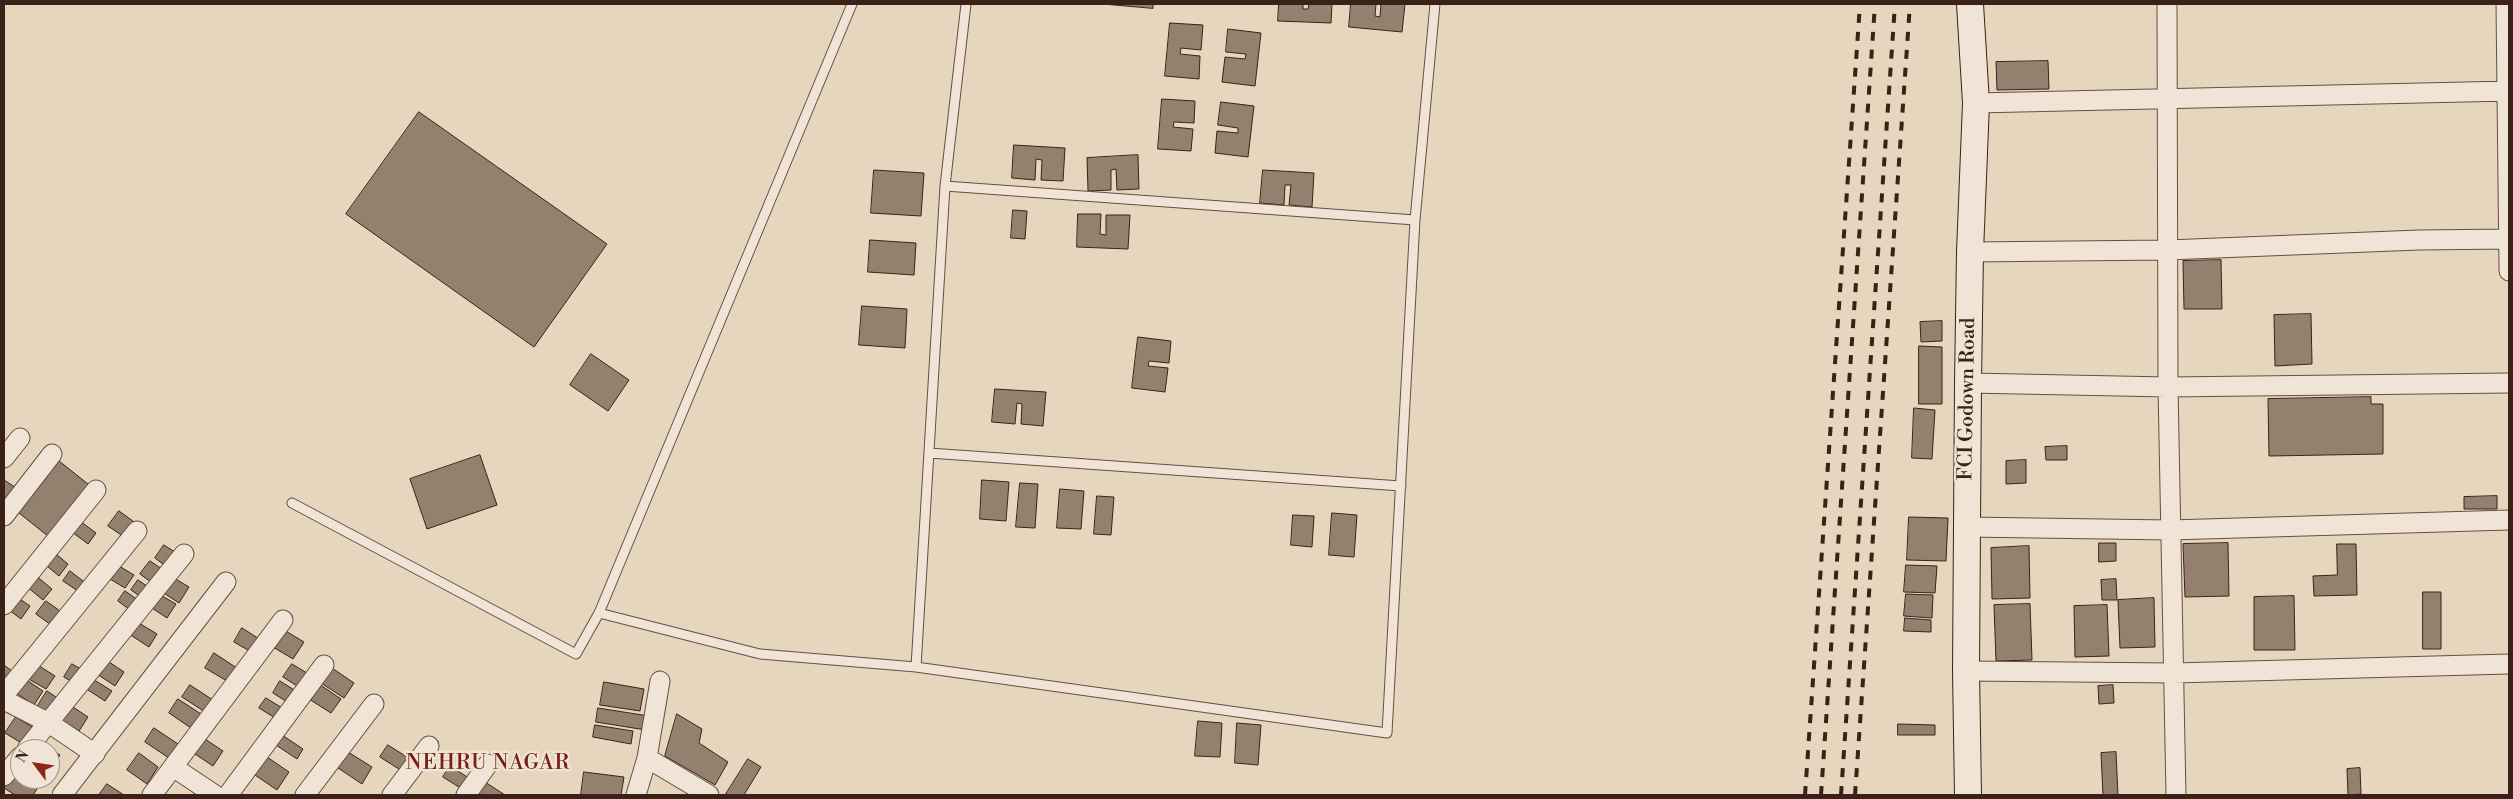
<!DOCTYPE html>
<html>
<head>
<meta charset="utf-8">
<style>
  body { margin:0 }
  #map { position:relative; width:2513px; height:799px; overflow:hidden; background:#e6d6be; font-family:"Libre Bodoni",serif }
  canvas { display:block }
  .frame { position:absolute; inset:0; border:5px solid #3a2218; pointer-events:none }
  .north { position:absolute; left:10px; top:739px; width:50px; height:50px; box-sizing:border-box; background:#efe4d5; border:1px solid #a79689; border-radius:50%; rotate:301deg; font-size:14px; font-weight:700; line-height:20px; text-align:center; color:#3a2218 }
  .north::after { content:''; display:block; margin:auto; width:18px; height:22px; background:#8f2418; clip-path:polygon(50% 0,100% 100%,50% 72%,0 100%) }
</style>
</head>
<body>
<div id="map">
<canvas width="2513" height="799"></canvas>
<div class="frame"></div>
<div class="north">N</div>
</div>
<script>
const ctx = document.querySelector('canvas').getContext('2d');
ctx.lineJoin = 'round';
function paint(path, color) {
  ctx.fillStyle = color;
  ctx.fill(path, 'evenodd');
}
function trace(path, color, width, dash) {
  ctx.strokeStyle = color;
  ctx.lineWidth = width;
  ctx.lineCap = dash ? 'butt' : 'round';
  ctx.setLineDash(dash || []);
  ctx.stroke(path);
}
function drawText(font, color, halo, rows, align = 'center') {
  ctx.font = font + ' "Libre Bodoni",serif';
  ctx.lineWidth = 4.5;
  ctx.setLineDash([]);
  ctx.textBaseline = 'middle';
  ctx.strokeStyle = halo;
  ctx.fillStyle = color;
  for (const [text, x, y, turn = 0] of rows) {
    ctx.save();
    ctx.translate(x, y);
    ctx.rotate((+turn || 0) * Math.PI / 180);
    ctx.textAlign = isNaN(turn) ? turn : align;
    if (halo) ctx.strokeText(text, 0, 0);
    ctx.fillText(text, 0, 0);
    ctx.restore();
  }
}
const building = new Path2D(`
  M1103 4H1153V8Z
  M1279 4H1303V9H1308L1309 4H1332L1331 23 1278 21Z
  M1351 4H1376L1375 16 1380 17 1381 4H1405L1402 32 1349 27Z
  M1170 23 1203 25 1201 50 1181 48 1180 54 1200 56 1199 79 1165 76Z
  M1228 29 1261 33 1255 86 1222 82 1225 57 1245 59 1246 54 1226 52Z
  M2048 61 2049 89 1997 90 1996 62Z
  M1162 99 1195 101 1194 123 1174 122 1173 127 1193 129 1191 151 1158 149Z
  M1221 102 1254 106 1248 157 1215 153 1217 131 1238 133V128L1218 125Z
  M419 112 607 244 534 347 346 214Z
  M1014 145 1065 148 1063 181 1041 180 1042 160 1036 159 1035 180 1012 178Z
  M1138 155 1139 189 1117 190 1116 169 1111 170V190L1088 191 1087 158Z
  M874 170 924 173 921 216 871 213Z
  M1263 170 1314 173 1312 207 1289 205 1291 185H1285L1284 205 1260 203Z
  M1013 210 1027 211 1025 239 1011 238Z
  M1078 214H1101L1100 234 1106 235V215H1130L1128 249 1077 247Z
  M870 240 916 243 914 275 868 272Z
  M2221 260 2222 309H2184L2183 261Z
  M862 306 907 309 905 348 859 345Z
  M2311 314 2312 364 2275 366 2274 315Z
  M1942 321V341L1921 342 1920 322Z
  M1138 337 1171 341 1169 363 1149 361 1148 366 1168 368 1165 392 1132 388Z
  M1919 346 1942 347V404H1919Z
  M591 354 629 380 608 411 570 385Z
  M995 389 1046 392 1043 426 1021 424 1022 404 1017 403 1015 424 992 422Z
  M2371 397V404H2383V454L2269 456 2268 399Z
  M1914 408 1935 410 1932 459 1912 458Z
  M2067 446V460H2046L2045 447Z
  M480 455 497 505 427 529 410 479Z
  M54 457 93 488 53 540 14 509Z
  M2026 460V483L2006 484V461Z
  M4 480 18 489 8 504 4 501Z
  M982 480 1009 482 1006 521 980 519Z
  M1020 483 1038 484 1035 528 1016 527Z
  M1060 489 1084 491 1081 529 1057 528Z
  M1097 496 1114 497 1111 535 1094 534Z
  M2497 496V509H2464V497Z
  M119 511 137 524 127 539 108 526Z
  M1332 513 1357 515 1354 557 1329 555Z
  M1293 515 1314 516 1312 547 1291 545Z
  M1909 517 1948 518 1946 561 1907 560Z
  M80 521 96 533 88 544 72 532Z
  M2099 543H2116V561L2099 562Z
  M2228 543 2229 596 2185 597 2183 544Z
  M2337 544H2356L2357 595 2314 596 2313 576 2337 575Z
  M164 545 178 554 168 568 155 558Z
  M2029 546 2030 598 1992 599 1991 548Z
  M51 550 68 564 59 576 42 562Z
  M150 561 165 571 155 585 140 574Z
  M114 563 134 575 125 588 105 576Z
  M1906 565 1937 566 1935 593 1904 592Z
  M70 571 87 584 81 593 63 581Z
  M35 575 52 589 43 600 26 586Z
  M169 575 189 587 179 603 159 590Z
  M2116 579 2117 600H2102L2101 580Z
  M138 580 151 589 144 599 131 590Z
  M125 591 141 602 133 612 118 601Z
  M2423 592H2441V649H2423Z
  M157 593 176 604 167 618 149 606Z
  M1906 594 1933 595 1932 618 1904 616Z
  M14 595 30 606 21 619 5 607Z
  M2294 596 2295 650H2254V597Z
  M2154 598 2155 647 2120 648 2118 600Z
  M46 601 63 613 54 627 36 614Z
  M2030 604 2032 660 1996 661 1994 605Z
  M2107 605 2109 656 2075 657 2074 606Z
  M1905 618 1931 620V632L1904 631Z
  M134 620 157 634 149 647 126 632Z
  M242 628 261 640 253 653 234 642Z
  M284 630 304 642 293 659 273 647Z
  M214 653 240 670 232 684 205 668Z
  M103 658 124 672 115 686 94 672Z
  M36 664 55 676 46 689 27 678Z
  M72 664 85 671 77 685 64 677Z
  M292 664 310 675 302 689 283 677Z
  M4 665 12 671 4 684Z
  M332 668 354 683 344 698 321 683Z
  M91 678 112 691 105 701 85 688Z
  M25 679 43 691 34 705 16 693Z
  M280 681 299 693 292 705 273 693Z
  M604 682 644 689 640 711 600 705Z
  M319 684 341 699 331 713 309 699Z
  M190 685 213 700 205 712 182 697Z
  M2113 685 2114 703 2099 704 2098 686Z
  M47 691 62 701 52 716 37 707Z
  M266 698 287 711 280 721 259 708Z
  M178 699 201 714 191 728 169 713Z
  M70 705 88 717 79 731 61 720Z
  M598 708 649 716 646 730 596 722Z
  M677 714 702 729 699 743 728 762 715 785 665 756Z
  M16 717 34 728 23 744 5 733Z
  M1198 721 1222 723 1220 757 1195 756Z
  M1237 723 1261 725 1258 765 1235 763Z
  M1898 724 1935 725V735H1898Z
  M595 725 633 731 631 744 593 737Z
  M154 728 181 746 172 760 145 742Z
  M282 735 303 749 297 759 276 745Z
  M202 737 223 751 213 766 192 752Z
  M36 740 60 755 52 767 50 766V749H30Z
  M388 745 410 759 402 771 380 757Z
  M348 752 372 767 362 784 338 768Z
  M2116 752 2118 795H2103L2101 753Z
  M139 753 158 767 147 784 127 770Z
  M267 757 289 772 277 790 255 775Z
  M748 759 761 767 744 795H729L726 794Z
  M450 766 472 780 465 791 443 777Z
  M2360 768 2361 794 2348 795 2347 769Z
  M15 770 20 773V779H28L39 786 33 795H15L4 788Z
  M584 772 624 777 621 795H581Z
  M485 782 505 795H476Z
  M107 784 124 795H99Z`);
const lane = new Path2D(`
  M945 186 1415 220
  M929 453 1401 486
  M292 503 576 654 599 613 852 4
  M599 613 760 654 916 667 1387 733 1415 220 1435 4
  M916 667 945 186 966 4`);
const street = new Path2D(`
  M2167 4 2168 387 2176 795
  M2506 4 2509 271
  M1976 103 2509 91
  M1970 252 2167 250 2419 240 2509 239
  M1968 383 2168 387 2509 383
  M4 458 20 438
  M4 516 52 454
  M1967 527 2170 530 2509 520
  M4 605 96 490
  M1966 671 2174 673 2509 664
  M4 695 137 531
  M4 700 49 723 95 754
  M27 749 184 554
  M647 758 709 795
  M173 767 215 795
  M4 776 20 757
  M62 795 226 582
  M152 795 283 620
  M228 795 324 665
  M305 795 374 704
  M392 795 429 746
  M466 795 488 764
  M636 795 647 758 660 681`);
const secondary = new Path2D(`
  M1968 795 1966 671 1968 383 1970 252 1976 103 1970 4`);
const rail = new Path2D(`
  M1805 795 1860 4
  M1821 795 1875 4
  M1841 795 1895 4
  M1855 795 1910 4`);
const streetNames = [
  ["FCI Godown Road",1968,399,-89]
];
const neighbourhoodNames = [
  ["NEHRU NAGAR",488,764]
];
paint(building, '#93806e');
trace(building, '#3a2218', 1);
trace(lane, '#654f42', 11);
trace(street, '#654f42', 21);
trace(secondary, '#3a2218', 28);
trace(lane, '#efe4d5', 9);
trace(street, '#efe4d5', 19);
trace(secondary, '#efe4d5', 26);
trace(rail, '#3a2218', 4, [9, 9]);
drawText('20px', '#3a2218', '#efe4d5', streetNames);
ctx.letterSpacing = '1px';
drawText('21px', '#7a1f14', '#efe4d5', neighbourhoodNames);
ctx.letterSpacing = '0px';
</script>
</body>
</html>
